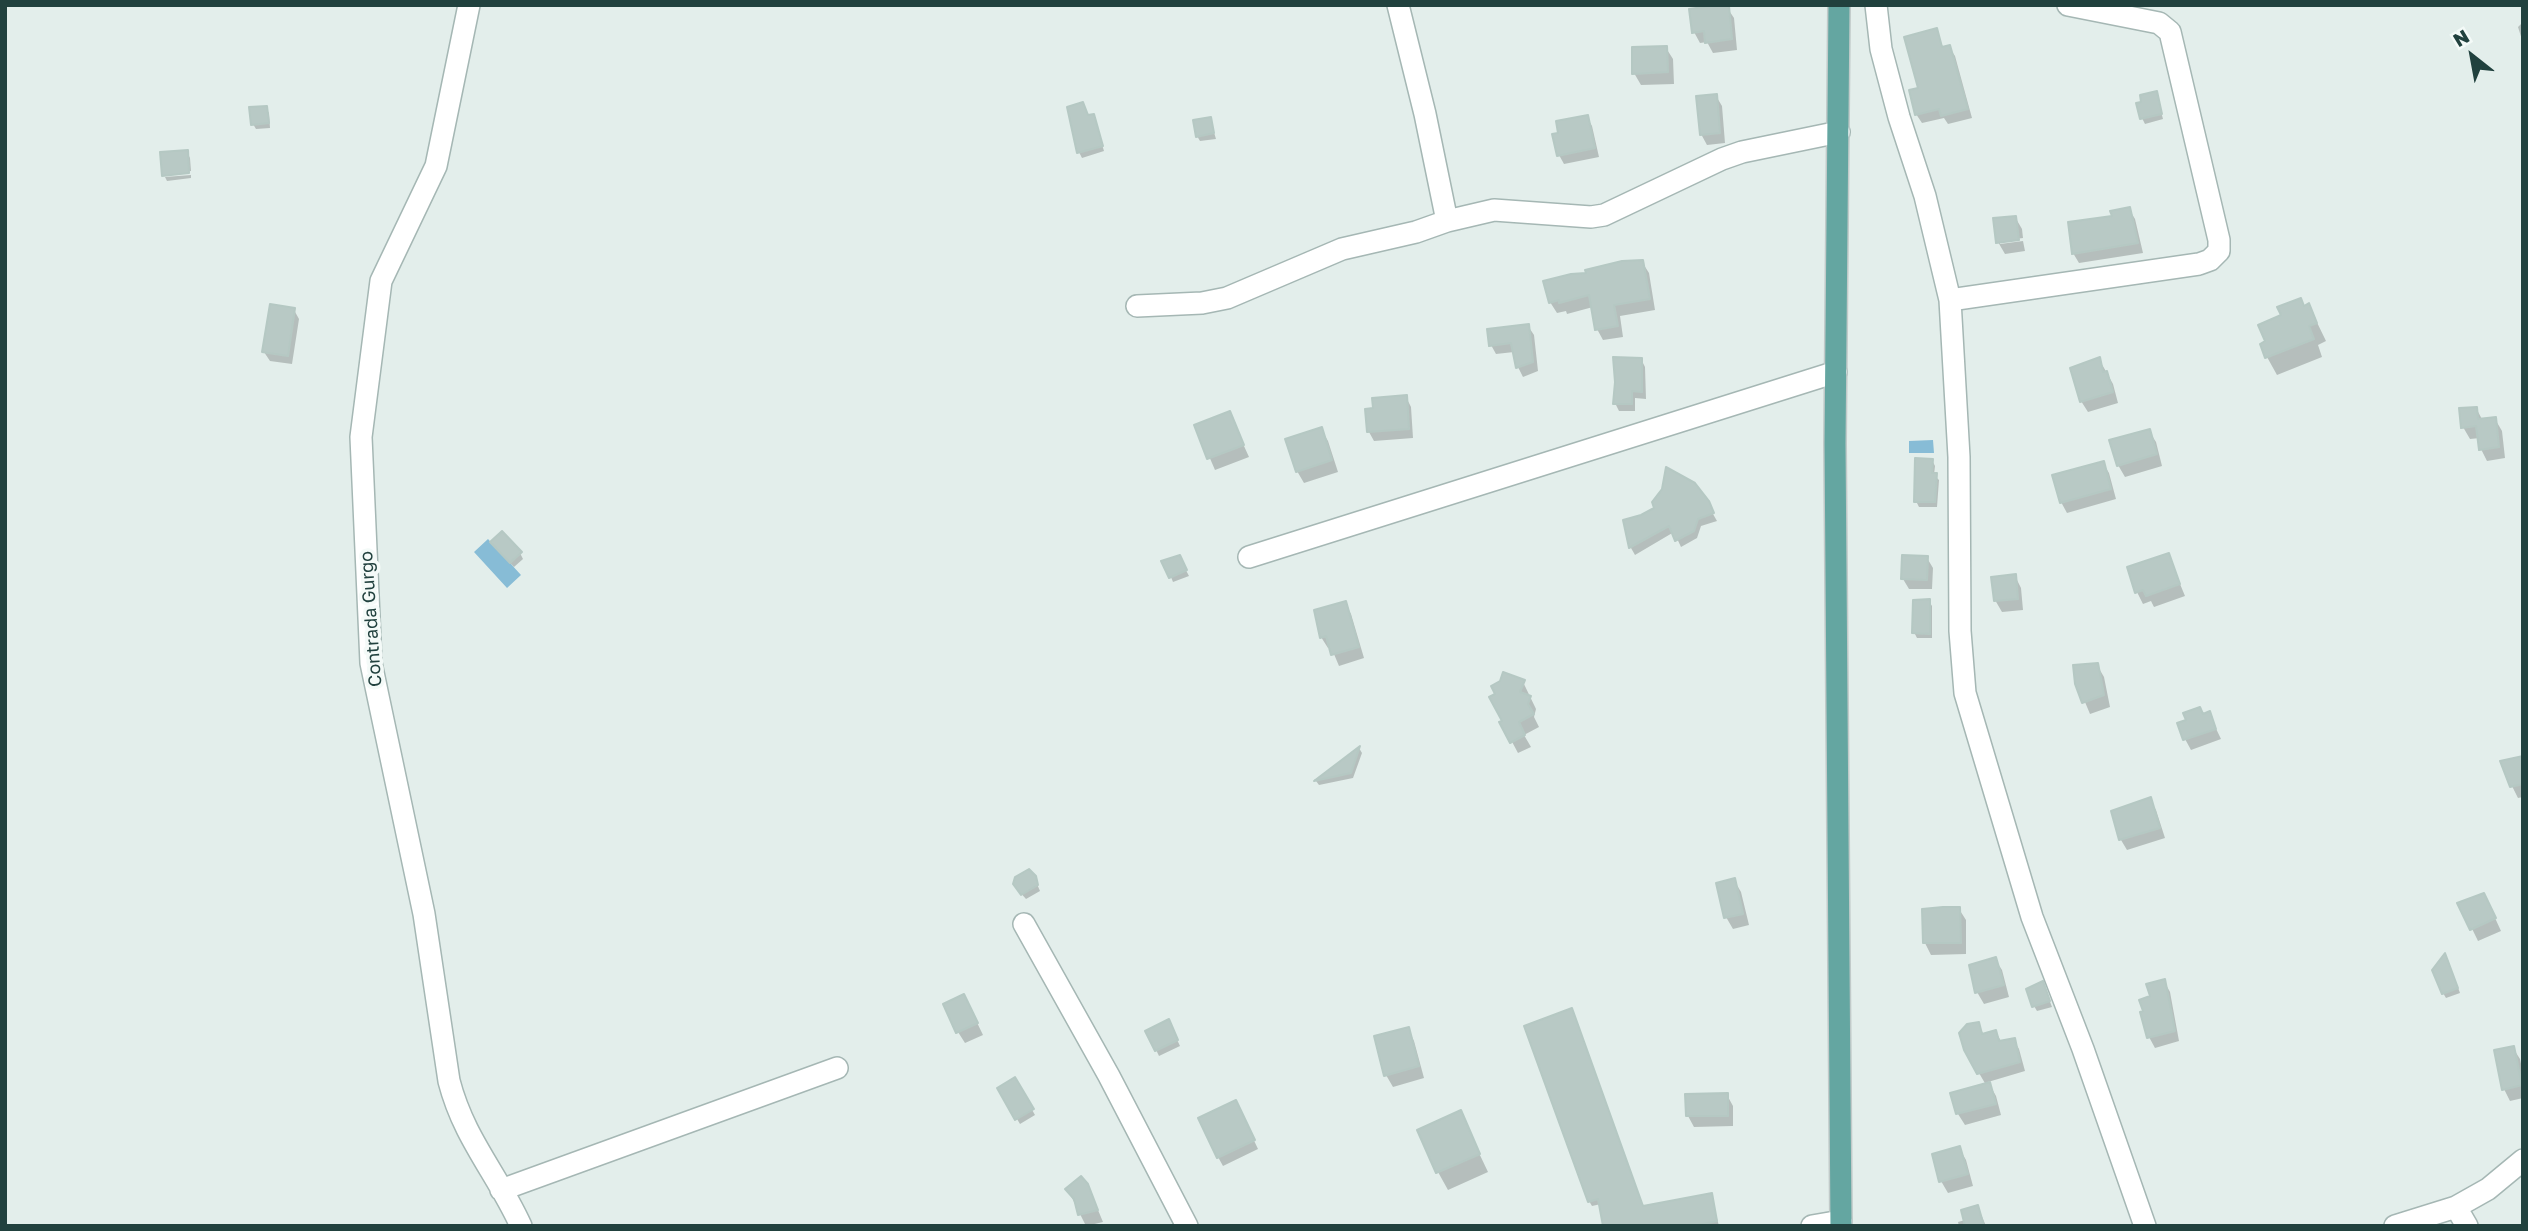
<!DOCTYPE html>
<html>
<head>
<meta charset="utf-8">
<style>
  body { margin:0 }
  #map { position:relative; width:2528px; height:1231px; overflow:hidden; background:#e3eeeb; font-family:"Golos Text",sans-serif }
  canvas { display:block }
  .frame { position:absolute; inset:0; border:7px solid #21413e; pointer-events:none }
  .north { position:absolute; left:2437px; top:21px; width:70px; height:70px; -webkit-text-stroke:5px #f4faf8; paint-order:stroke; rotate:329deg; font-size:19px; font-weight:700; line-height:28px; text-align:center; color:#21413e }
  .north::after { content:''; display:block; margin:auto; width:24px; height:32px; background:#21413e; clip-path:polygon(50% 0,100% 100%,50% 72%,0 100%) }
</style>
</head>
<body>
<div id="map">
<canvas width="2528" height="1231"></canvas>
<div class="frame"></div>
<div class="north">N</div>
</div>
<script>
const ctx = document.querySelector('canvas').getContext('2d');
ctx.lineJoin = 'round';
function paint(path, color) {
  ctx.fillStyle = color;
  ctx.fill(path, 'evenodd');
}
function trace(path, color, width, dash) {
  ctx.strokeStyle = color;
  ctx.lineWidth = width;
  ctx.lineCap = dash ? 'butt' : 'round';
  ctx.setLineDash(dash || []);
  ctx.stroke(path);
}
function drawText(font, color, halo, rows, align = 'center') {
  ctx.font = font + ' "Golos Text",sans-serif';
  ctx.lineWidth = 7;
  ctx.setLineDash([]);
  ctx.textBaseline = 'middle';
  ctx.strokeStyle = halo;
  ctx.fillStyle = color;
  for (const [text, x, y, turn = 0] of rows) {
    ctx.save();
    ctx.translate(x, y);
    ctx.rotate((+turn || 0) * Math.PI / 180);
    ctx.textAlign = isNaN(turn) ? turn : align;
    if (halo) ctx.strokeText(text, 0, 0);
    ctx.fillText(text, 0, 0);
    ctx.restore();
  }
}
const water = new Path2D(`
  M1933 440 1934 453H1909V441Z
  M488 539 521 575 507 588 474 552Z`);
const shadow = new Path2D(`
  M1726 6 1734 18 1737 50 1713 53 1707 42 1700 43 1694 32 1691 10Z
  M2523 22V43L2518 27Z
  M1936 30 1943 48 1949 47 1955 56 1972 118 1948 124 1944 118 1922 123 1916 114Z
  M1666 48 1673 59 1674 84 1641 85 1634 73Z
  M2156 93 2163 119 2145 124 2142 118Z
  M1716 96 1722 106 1725 143 1707 145 1701 134Z
  M266 108 269 113 270 128 256 129 253 124Z
  M1093 116 1104 151 1082 158 1079 152Z
  M1587 117 1592 126 1599 157 1564 164 1559 155Z
  M1210 119 1216 139 1200 141 1197 136Z
  M187 152 190 158 191 171 163 174Z
  M191 175V178L167 181 165 177Z
  M2129 209 2135 219 2143 253 2079 263 2073 253 2114 218Z
  M2015 217 2022 229 2023 238 2000 241V244L2023 241 2025 251 2005 254 1998 242Z
  M1642 262 1649 273 1655 310 1620 316 1623 337 1603 340 1597 329 1593 307 1567 314 1566 311 1557 313 1550 302 1588 275Z
  M2309 306 2326 341 2318 345 2322 357 2277 375 2267 357V342L2283 316Z
  M294 310 299 319 292 364 270 361 264 352Z
  M1528 326 1534 335 1538 371 1523 377 1518 367 1514 352 1496 354 1491 345Z
  M1641 359 1645 367 1646 399 1635 398V411H1619L1615 403Z
  M2099 359 2113 384 2118 403 2088 412 2081 401Z
  M1406 397 1411 407 1413 438 1374 441 1369 432 1367 410Z
  M2476 408 2483 421 2495 419 2502 431 2505 458 2487 461 2481 449 2480 438 2470 439 2463 427Z
  M1229 413 1249 457 1215 470 1196 426Z
  M1321 429 1328 441 1338 472 1304 483 1297 471Z
  M2149 431 2156 442 2162 466 2125 477 2118 465Z
  M1932 460 1935 466 1934 475 1939 480 1937 507H1919L1916 501Z
  M2103 463 2109 473 2116 499 2067 513 2061 502Z
  M1701 493 1717 521 1701 526 1697 538 1681 547 1674 532 1635 555 1631 548 1625 521 1642 517Z
  M495 547 520 553 523 559 514 567Z
  M2168 555 2185 596 2154 607 2151 601 2143 604 2137 592Z
  M1179 557 1189 576 1173 582 1171 577Z
  M1927 558 1933 568 1932 589H1909L1903 579Z
  M2015 576 2021 588 2023 610 2002 612 1995 600Z
  M1929 601 1932 606V638H1917L1914 632Z
  M1345 603 1351 614 1364 658 1339 666 1331 647 1328 648 1321 637Z
  M2097 665 2104 677 2110 707 2090 714 2077 683Z
  M1523 682 1536 709 1534 717 1539 727 1524 735 1531 747 1518 753 1502 723Z
  M2209 714 2221 739 2191 750 2185 739 2203 716Z
  M1359 748 1362 753 1353 778 1319 785 1316 781Z
  M2523 761V797L2518 798 2512 786Z
  M2150 800 2156 810 2165 838 2127 850 2121 840 2113 812Z
  M1034 877 1040 891 1026 899 1018 890Z
  M1734 880 1741 892 1749 925 1733 929 1726 917Z
  M2460 904 2490 907 2501 931 2478 941Z
  M1959 909 1966 920V954L1931 955 1925 943Z
  M1995 959 2002 970 2009 997 1984 1004 1977 992Z
  M2448 960 2460 993 2446 998 2443 993Z
  M2164 981 2170 992 2179 1041 2155 1048 2149 1037 2152 998Z
  M2045 988 2052 1007 2037 1011 2034 1006Z
  M970 1008 983 1035 965 1043 958 1032Z
  M1574 1016 1644 1208 1711 1195 1719 1226H1605L1601 1204 1592 1206 1589 1201Z
  M1978 1024 1984 1035 1996 1032 2002 1043 2014 1040 2019 1049 2025 1071 1988 1082 1996 1096 2001 1115 1965 1125 1958 1114 1953 1094 1986 1085 1965 1049Z
  M1171 1027 1180 1046 1159 1056 1147 1031Z
  M1408 1029 1414 1041 1424 1078 1393 1087 1386 1075Z
  M2513 1048 2520 1059 2523 1073V1098L2510 1101 2504 1089Z
  M1015 1080 1035 1115 1020 1124 999 1089Z
  M1727 1095 1733 1106V1126L1694 1127 1688 1116Z
  M1240 1111 1258 1149 1223 1166 1218 1157Z
  M1460 1113 1488 1172 1448 1190 1438 1172Z
  M1959 1148 1966 1160 1973 1186 1948 1193 1941 1181Z
  M1086 1185 1093 1198 1103 1222 1086 1226 1068 1190Z
  M1978 1207 1986 1226H1959L1958 1222 1965 1220Z`);
const building = new Path2D(`
  M1717 5 1729 6 1732 39 1705 43 1704 31 1692 33 1689 9Z
  M1937 28 1942 47 1950 45 1968 109 1941 116 1939 109 1915 115 1909 90 1918 88 1904 37Z
  M1667 46 1668 72 1632 74V47Z
  M2157 91 2162 114 2140 119 2136 103 2141 102 2140 95Z
  M1717 94 1720 133 1700 135 1696 96Z
  M1083 102 1088 115 1094 114 1103 146 1077 153 1067 107Z
  M267 106 269 123 251 125 249 107Z
  M1588 115 1595 148 1557 156 1552 134 1558 133 1556 121Z
  M1211 117 1214 133 1196 137 1193 120Z
  M188 150 189 173 162 176 160 152Z
  M2130 207 2138 243 2072 254 2068 222 2112 216 2110 211Z
  M2016 216 2019 240 1996 243 1993 218Z
  M1643 260 1650 299 1614 305 1618 326 1595 330 1589 295 1559 303V300L1549 303 1543 281 1571 274 1586 273 1585 270 1622 261Z
  M2301 298 2304 306 2309 303 2317 323 2309 326 2314 339 2265 358 2260 344 2265 341 2258 325 2281 315 2277 307Z
  M270 304 295 308 288 356 262 352Z
  M1529 324 1533 362 1516 368 1511 343 1489 346 1487 329Z
  M1613 357 1642 358V392L1632 391V404H1613L1615 382Z
  M2100 357 2103 372 2107 371 2113 392 2080 402 2070 368Z
  M1407 395 1409 429 1367 432 1365 409 1373 408 1372 398Z
  M2477 407 2478 419 2496 417 2499 447 2479 450 2476 426 2461 428 2459 408Z
  M1230 411 1244 445 1207 459 1194 425Z
  M1322 427 1332 460 1296 472 1285 439Z
  M2150 429 2157 454 2117 466 2109 440Z
  M1915 458 1933 459 1932 473H1937L1935 502H1914Z
  M2104 461 2111 489 2060 503 2052 475Z
  M1666 467 1695 483 1709 501 1714 513 1698 519 1694 531 1675 541 1669 526 1629 548 1623 520 1641 515 1654 508 1652 502 1662 489Z
  M502 531 522 552 510 563 490 542Z
  M2169 553 2180 584 2146 596 2143 590 2135 593 2127 567Z
  M1180 555 1187 570 1169 578 1161 561Z
  M1902 555 1928 556 1927 580 1901 579Z
  M2016 574 2018 599 1994 601 1991 577Z
  M1930 599V634L1912 633 1913 600Z
  M1346 601 1359 647 1331 655 1326 636 1320 638 1314 610Z
  M2098 663 2104 695 2082 703 2075 684 2073 665Z
  M1503 672 1525 680 1520 692 1531 696 1528 704 1534 714 1519 722 1525 735 1510 743 1499 722 1502 721 1489 697 1495 694 1491 686 1500 681Z
  M2200 707 2203 714 2210 711 2216 729 2183 740 2177 723 2186 720 2183 713Z
  M1360 746 1351 773 1314 781Z
  M2523 756V784L2510 787 2500 761Z
  M2151 797 2160 828 2119 840 2111 811Z
  M1029 869 1036 876 1038 885 1021 895 1013 884 1015 877Z
  M1735 878 1743 914 1724 918 1716 883Z
  M2484 893 2496 918 2470 930 2457 903Z
  M1943 907H1960L1961 943H1923L1922 909Z
  M2445 953 2458 988 2442 994 2432 970Z
  M1996 957 2004 985 1975 993 1969 965Z
  M2165 979 2175 1031 2147 1038 2140 1012 2143 1011 2139 1000 2150 996 2146 984Z
  M2043 981 2050 1001 2032 1007 2026 989Z
  M964 994 978 1023 956 1033 943 1004Z
  M1572 1008 1643 1206 1712 1193 1717 1221 1694 1226H1603L1598 1199 1588 1202 1524 1026Z
  M1169 1019 1178 1040 1155 1051 1145 1031Z
  M1979 1022 1982 1034 1996 1030 1999 1041 2015 1038 2020 1062 1977 1074 1964 1050 1959 1033 1967 1024Z
  M1409 1027 1419 1066 1384 1076 1374 1036Z
  M2514 1046 2522 1085 2502 1090 2494 1050Z
  M1015 1077 1034 1109 1015 1120 997 1088Z
  M1990 1082 1996 1104 1956 1114 1950 1093Z
  M1728 1093V1116H1686L1685 1094Z
  M1236 1100 1255 1140 1217 1158 1198 1118Z
  M1461 1110 1480 1154 1436 1173 1417 1130Z
  M1960 1146 1968 1174 1939 1182 1932 1154Z
  M1081 1176 1088 1184 1098 1210 1078 1215 1074 1199 1065 1189Z
  M1978 1205 1984 1226H1965L1961 1210Z`);
const minor = new Path2D(`
  M469 5 436 166 381 281 361 437 371 663 424 914 449 1081C464 1139 497 1173 521 1226
  M1398 5 1425 114 1447 221
  M1876 5 1881 49 1899 117 1925 196 1950 300 1959 457 1960 631 1965 693 2032 917 2083 1049 2145 1226
  M1950 300 2199 264 2210 260 2219 251V240L2170 32 2159 23 2068 5
  M1137 306 1202 303 1227 298 1342 249 1416 232 1447 221 1494 210 1591 217 1604 215 1722 159 1742 152 1839 132
  M1249 557 1836 372
  M1024 924 1109 1076 1187 1226
  M501 1190 837 1068
  M2456 1207 2467 1226
  M1812 1226 1841 1221
  M2395 1226 2456 1207 2488 1189 2523 1160`);
const major = new Path2D(`
  M1839 5 1835 443 1841 1226`);
const streetNames = [
  ["Contrada Gurgo",371,619,-94]
];
paint(water, '#87bcd6');
paint(shadow, '#0003');
paint(building, '#b8c9c5');
trace(building, '#b5c8c3', 2);
trace(minor, '#a5b7b4', 24);
trace(major, '#c1cac9', 24);
trace(minor, '#fff', 21);
trace(major, '#64a6a1', 21);
drawText('18px', '#21413e', '#f4faf8', streetNames);
</script>
</body>
</html>
